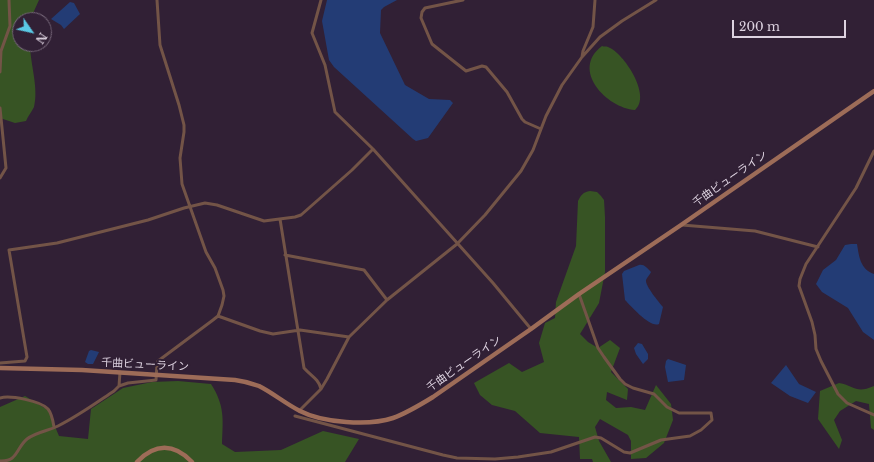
<!DOCTYPE html>
<html>
<head>
<meta charset="utf-8">
<style>
  body { margin:0 }
  #map { position:relative; width:874px; height:462px; overflow:hidden; background:#312035; font-family:"Libre Baskerville",serif }
  canvas { display:block }
  .north { position:absolute; left:12px; top:12px; width:40px; height:40px; box-sizing:border-box; background:#312035; border:1px solid #766779; border-radius:50%; rotate:124deg; font-size:11px; font-weight:700; line-height:16px; text-align:center; color:#ddd2e0 }
  .north::after { content:''; display:block; margin:auto; width:14px; height:18px; background:#5ac8e5; clip-path:polygon(50% 0,100% 100%,50% 72%,0 100%) }
  .scale { position:absolute; left:732px; top:20px; width:114px; height:18px; box-sizing:border-box; border:2px solid #ddd2e0; border-top:0; padding-left:5px; font-size:12px; line-height:14px; white-space:nowrap; color:#ddd2e0; -webkit-text-stroke:3px #312035; paint-order:stroke }
</style>
</head>
<body>
<div id="map">
<canvas width="874" height="462"></canvas>
<div class="north">N</div>
<div class="scale">200 m</div>
</div>
<script>
const ctx = document.querySelector('canvas').getContext('2d');
ctx.lineJoin = 'round';
function paint(path, color) {
  ctx.fillStyle = color;
  ctx.fill(path, 'evenodd');
}
function trace(path, color, width, dash) {
  ctx.strokeStyle = color;
  ctx.lineWidth = width;
  ctx.lineCap = dash ? 'butt' : 'round';
  ctx.setLineDash(dash || []);
  ctx.stroke(path);
}
function drawText(font, color, halo, rows, align = 'center') {
  ctx.font = font + ' "Libre Baskerville","Noto Sans JP",serif';
  ctx.lineWidth = 4;
  ctx.setLineDash([]);
  ctx.textBaseline = 'middle';
  ctx.strokeStyle = halo;
  ctx.fillStyle = color;
  for (const [text, x, y, turn = 0] of rows) {
    ctx.save();
    ctx.translate(x, y);
    ctx.rotate((+turn || 0) * Math.PI / 180);
    ctx.textAlign = isNaN(turn) ? turn : align;
    if (halo) ctx.strokeText(text, 0, 0);
    ctx.fillText(text, 0, 0);
    ctx.restore();
  }
}
const green = new Path2D(`
  M0 0H39L30 20H20V44H30C30 63 39 88 34 107 32 111 28 116 26 121L15 123 0 118Z
  M602 46C604 47 606 46 608 47 624 53 652 96 635 110 607 108 570 70 602 46Z
  M590 191 597 192 601 196 604 200 605 217V272L599 303 580 334 588 342 598 348 610 340 620 348 611 372 628 389 627 400 607 392 606 400 616 408 631 407 645 410 656 385 671 404 673 420 664 443 646 458 631 459V441L628 435 600 419 595 427 599 441 611 462H593L592 459H580L579 437 540 433 515 411 492 405 480 395 474 383 509 363 522 372 544 362 539 343 545 323 555 318 556 302 576 246 578 201C581 195 583 192 590 191Z
  M178 381 211 384C225 406 223 419 222 444L235 452 281 450 323 431 359 439 345 462H0V407L25 396 48 410 59 436 88 439 91 409 123 388 152 382Z
  M839 383C855 386 856 394 874 386V430L871 428 869 404 856 401 840 411 834 420 842 440 839 449 818 419 820 391Z`);
const water = new Path2D(`
  M327 0H397L384 7 381 10 380 33 405 85 429 99 450 100 453 103 428 138 416 141 413 139 334 67 329 60 322 21Z
  M70 2 74 3 80 14 64 29 61 25 51 19Z
  M851 244H857C859 256 860 269 874 274V340L863 332 848 308 822 292 816 284 823 270 836 260 845 245Z
  M639 265C644 264 647 268 651 272 650 275 647 277 646 280 645 286 659 302 663 307L659 324C650 328 632 307 625 300L622 274 624 271Z
  M638 343 642 344 648 354V359L643 364 636 354 634 348Z
  M91 350 99 352 93 364H88L85 362 89 351Z
  M668 359 686 365 684 380 668 382 665 367 666 361Z
  M786 365 799 384 816 392 808 403 790 396 771 383Z`);
const street = new Path2D(`
  M321 0 312 33 325 65 335 112 373 149 493 283 531 329
  M463 0 425 8 422 12 421 18 432 44 466 71 482 66 486 67 507 92 522 119 525 122 541 129
  M582 57 583 51 593 27 595 0
  M0 72 1 51 10 26 9 0
  M0 108 6 168 0 178
  M874 151 856 188 806 264 800 279 799 286 812 322 815 335 816 349 821 361 838 394 847 403 874 415
  M280 219 304 368C310 375 319 379 321 389
  M682 225 755 231 818 247
  M285 255 364 270 387 300
  M218 316 260 331 273 334 300 330 349 337
  M0 363 25 361 27 357 9 250 57 243 148 220 184 208 205 203 217 205 264 221 295 217 301 215 352 170 373 149
  M119 386 128 383 156 380 157 364 158 361 213 320 218 316 222 305 224 296 223 290 215 268 206 252 182 184 180 158 184 132V125L179 105 160 45 157 0
  M0 398C10 395 41 401 48 409 52 414 53 421 54 427
  M299 411 321 389 327 379 349 337 387 300 457 244 485 215 521 171 533 150 546 116 562 85 582 57 600 37 622 21 656 0
  M295 416 443 455 457 458 495 459 518 457 551 452 595 437 601 438 624 452 630 453 661 440 690 436 701 430 712 420 711 413H679L667 407 654 394 633 388 625 384 620 379 604 357 598 348 579 294
  M0 461C18 462 16 448 27 439 36 432 48 431 58 426 78 416 96 403 114 391L119 386 120 372`);
const secondary = new Path2D(`
  M0 368 82 370 235 380C243 381 251 383 259 386 273 393 286 404 300 411 323 423 369 426 393 418 407 413 420 405 433 397L531 329 579 294 681 225 874 91
  M137 462C155 443 174 443 192 462`);
const streetNames = [
  ["千曲ビューライン",730,179,-35],
  ["千曲ビューライン",464,364,-35],
  ["千曲ビューライン",145,365,3]
];
paint(green, '#375424');
paint(water, '#233c75');
trace(street, '#735447', 3);
trace(secondary, '#9d6c58', 4.5);
drawText('11px', '#ddd2e0', '#312035', streetNames);
</script>
</body>
</html>
